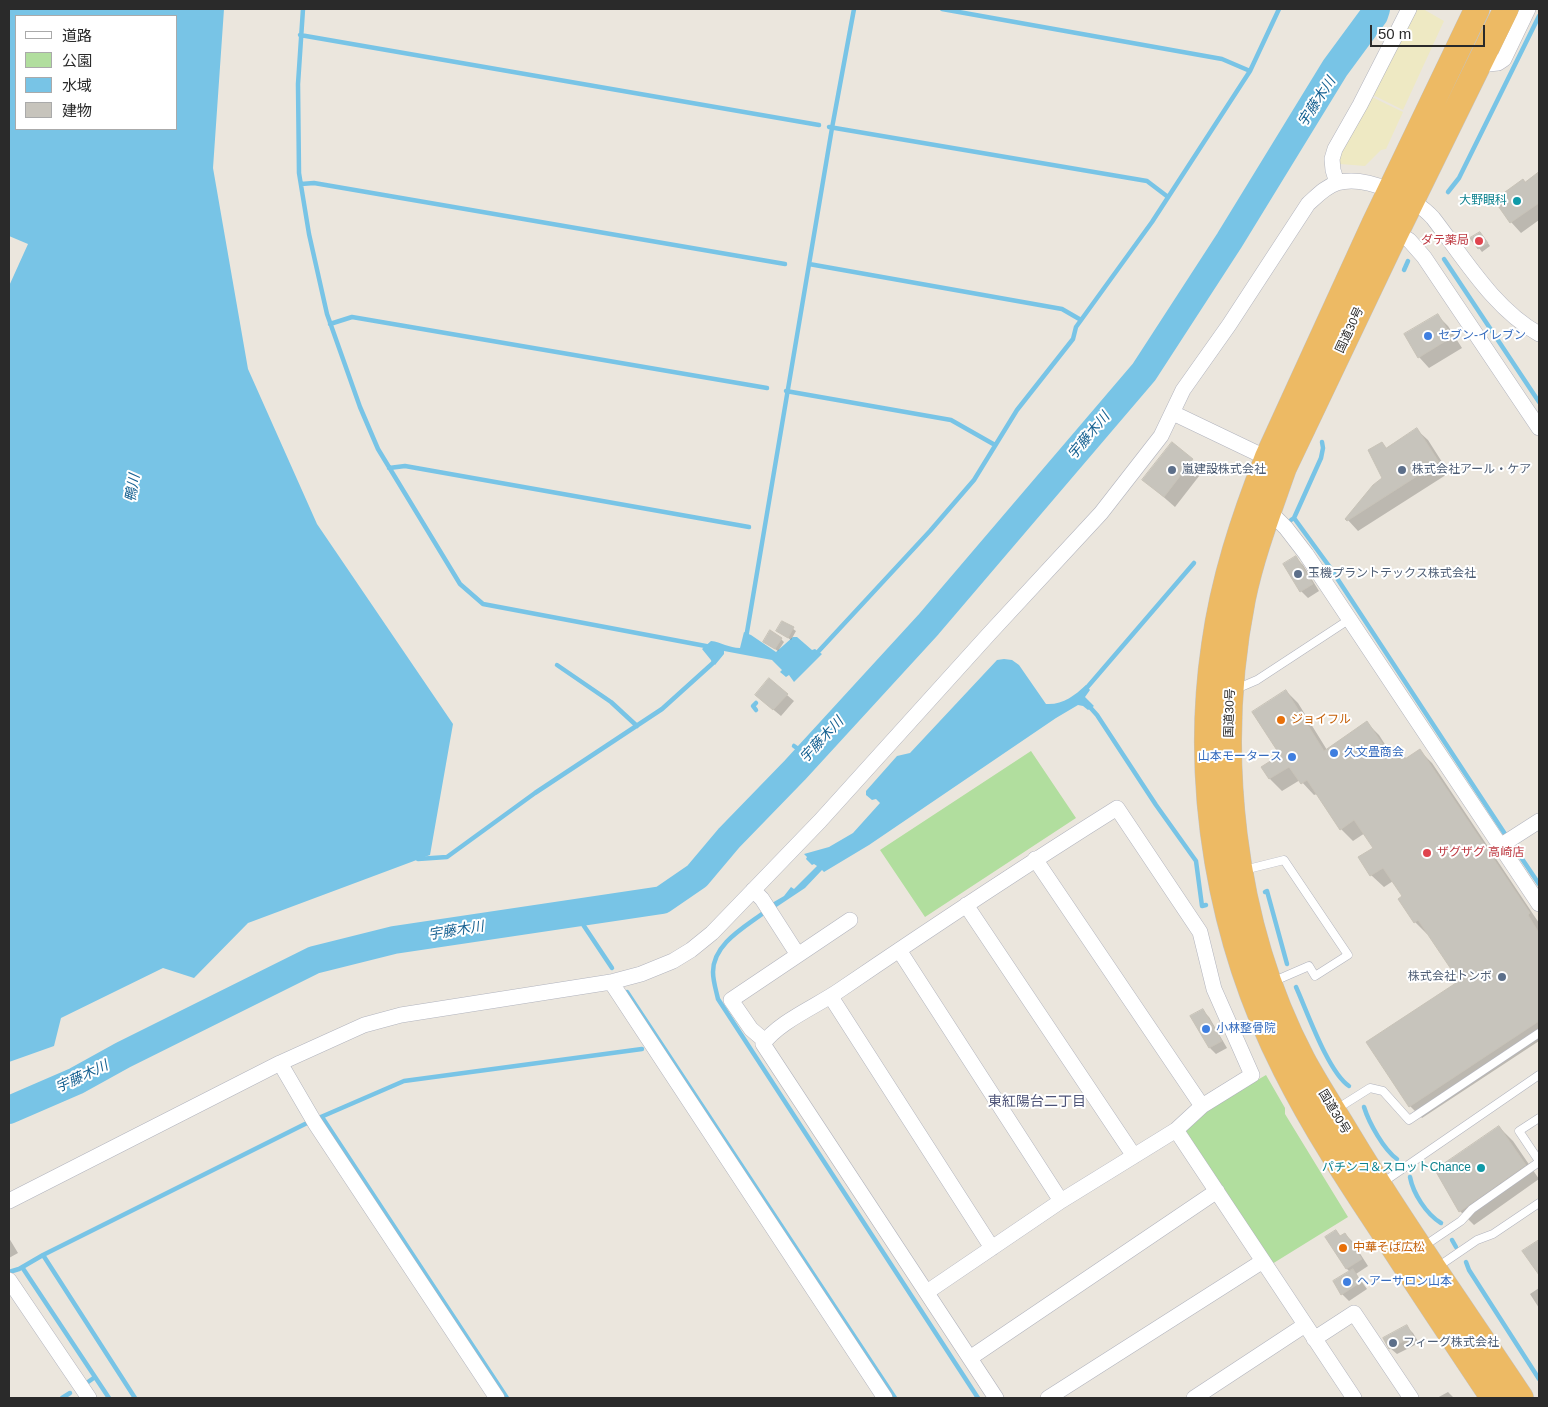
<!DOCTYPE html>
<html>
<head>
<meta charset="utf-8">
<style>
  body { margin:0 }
  #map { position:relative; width:1548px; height:1407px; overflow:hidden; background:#ebe6dd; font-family:Helvetica,"Noto Sans JP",sans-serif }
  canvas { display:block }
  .frame { position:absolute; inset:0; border:10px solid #2a2a2a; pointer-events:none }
  .legend { position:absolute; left:15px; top:15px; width:162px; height:115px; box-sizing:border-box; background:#fff; border:1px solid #aaa; margin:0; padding:6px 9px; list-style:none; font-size:15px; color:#2a2a2a }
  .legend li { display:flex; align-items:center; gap:10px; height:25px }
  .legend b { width:25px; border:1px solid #aaa }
  .scale { position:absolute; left:1370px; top:25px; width:115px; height:22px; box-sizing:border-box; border:2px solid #2a2a2a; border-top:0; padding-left:6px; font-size:15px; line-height:18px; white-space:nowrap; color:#2a2a2a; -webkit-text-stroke:4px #fff; paint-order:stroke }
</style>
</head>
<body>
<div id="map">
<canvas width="1548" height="1407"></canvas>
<div class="frame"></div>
<ul class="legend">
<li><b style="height:6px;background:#fff"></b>道路</li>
<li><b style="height:14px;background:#b1de9e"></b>公園</li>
<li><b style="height:14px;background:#78c4e6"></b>水域</li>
<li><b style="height:14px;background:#c7c4bc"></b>建物</li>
</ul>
<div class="scale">50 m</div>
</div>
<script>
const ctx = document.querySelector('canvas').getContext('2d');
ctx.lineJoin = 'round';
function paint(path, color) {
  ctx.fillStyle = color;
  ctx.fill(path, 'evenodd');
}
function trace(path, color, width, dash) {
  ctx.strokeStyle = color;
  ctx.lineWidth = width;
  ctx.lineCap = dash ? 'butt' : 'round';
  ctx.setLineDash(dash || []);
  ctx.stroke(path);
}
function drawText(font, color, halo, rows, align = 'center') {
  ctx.font = font + ' Helvetica,"Noto Sans JP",sans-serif';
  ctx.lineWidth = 4;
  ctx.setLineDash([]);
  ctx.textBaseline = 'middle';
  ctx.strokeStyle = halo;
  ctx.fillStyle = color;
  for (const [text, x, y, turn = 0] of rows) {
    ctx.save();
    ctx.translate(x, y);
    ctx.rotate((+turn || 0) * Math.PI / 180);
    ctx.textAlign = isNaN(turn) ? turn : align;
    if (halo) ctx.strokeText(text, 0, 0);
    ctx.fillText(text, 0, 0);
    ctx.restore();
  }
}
const green = new Path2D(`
  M1031 751 1076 818 925 917 880 850Z
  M1266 1075 1285 1108V1114L1348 1217 1272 1264 1185 1132 1186 1125 1216 1104Z`);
const sand = new Path2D(`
  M1417 9H1423L1444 21 1403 110 1373 95Z
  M1372 97 1403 112 1386 149 1381 150 1365 166 1340 164V150Z`);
const water = new Path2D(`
  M9 9H224L213 168 248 369 317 524 453 724 430 855 248 923 194 978 163 968 61 1018 54 1046 9 1062V286L28 244 9 236ZM16 16H176V129H16Z
  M744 632 751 635 776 652 793 637H797L812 650 815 649 822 654 794 682 789 675 786 677 780 672 782 670 772 660 724 651V654L715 665 702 649 711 641C721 642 729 648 740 648Z
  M1004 659 1012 660 1019 665 1046 704C1063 705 1074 696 1086 685L1090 690 1085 697 1094 706 1088 710 1083 706 1078 705 1056 718 869 845 824 872 822 870 805 888 775 908 772 903 784 896 791 887 794 889 817 866 814 864 812 865 806 859 807 857 804 854 829 847 853 833 880 803 876 799 872 800 866 795V791L897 756 910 753 997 660Z`);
const shadow = new Path2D(`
  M1539 173V220L1521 233 1511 222 1525 183Z
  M1483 236 1490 246 1482 252 1472 239Z
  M1438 316 1448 326 1462 348 1429 368 1419 357Z
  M1417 430 1428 440 1449 473 1358 531 1347 519 1383 478 1381 443 1387 449Z
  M1172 444 1203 471 1175 507 1144 480Z
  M1296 558 1303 565 1319 591 1308 598 1301 591 1285 565Z
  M783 622 796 631 791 640 778 631Z
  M781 639 784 642 778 651 767 644Z
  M1286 691 1298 703 1327 750 1367 723 1379 735 1390 752 1396 748 1407 759 1420 751 1432 763 1539 923V1041L1422 1118 1410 1106 1460 981 1428 933 1427 934 1415 922 1403 896 1393 881 1384 887 1371 875 1375 848 1365 833 1353 841 1341 829 1317 794 1314 795 1300 780 1282 791 1270 779 1263 768 1282 756Z
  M787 695 794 701 781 716 763 701Z
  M1202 1010 1209 1017 1227 1048 1216 1054 1210 1048 1192 1017Z
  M1499 1127 1513 1141 1539 1179 1474 1225 1460 1211Z
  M1336 1231 1341 1237 1345 1234 1352 1241 1368 1266 1356 1274 1367 1289 1349 1301 1342 1294 1350 1272 1347 1269Z
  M9 1238 18 1253 9 1258Z
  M1539 1288V1308L1530 1294Z
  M1407 1327 1413 1333 1419 1343 1397 1354 1390 1348Z
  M1448 1392 1454 1398H1437Z`);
const stream = new Path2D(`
  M303 9 298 84 299 173 309 234 327 314 360 407 378 449 460 584 483 604 711 647
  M942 9 1222 59 1250 71
  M300 35 819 125
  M829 127 1147 181 1168 197
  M301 184 314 183 785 264
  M1448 192 1459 178 1539 16
  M1444 259 1539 402
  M809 264 1062 309 1081 320
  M1404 270 1408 261
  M330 324 352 317 767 388
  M786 391 951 420 995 445
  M389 468 405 466 749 527
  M1294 518 1329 566 1505 834
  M1291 520 1294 518 1321 458 1323 448 1322 442
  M746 638 832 128 854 9
  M816 654 930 531 974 480 1017 410 1073 339 1076 327 1152 222 1250 71 1279 9
  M557 665 611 702 637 726
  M1084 691 1194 563
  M1088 705 1097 715 1156 805 1196 861 1202 906 1206 905
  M756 710 753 706 756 703
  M794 746 808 756
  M1514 847 1539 884
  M418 859 447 857 535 793 662 709 713 663 715 657
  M1265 892 1267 891 1287 964
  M766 911C747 926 713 943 713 972 713 981 716 990 718 999L978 1398
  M576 914 612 968
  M1296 987C1307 1011 1328 1072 1349 1086
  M627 992 895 1398
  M1364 1107C1369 1123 1384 1150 1397 1159
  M322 1117 507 1398
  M1410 1177C1413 1193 1426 1214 1441 1223
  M1452 1240 1456 1247
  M43 1255 135 1398
  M1466 1262 1469 1270 1539 1379
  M22 1267 109 1398
  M9 1272 19 1269 43 1255 307 1123 404 1081 642 1049
  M88 1382 95 1377
  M62 1398 70 1393`);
const river = new Path2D(`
  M9 1110 76 1081 123 1055 314 960 394 940 662 900 697 876 729 838 795 770 928 625 1144 372 1229 241 1335 68 1374 15 1376 9`);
const building = new Path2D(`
  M1539 172V203L1510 223 1494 200 1523 179 1525 182Z
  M1480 232 1488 243 1478 249 1470 238Z
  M1438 314 1452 337 1418 358 1404 334Z
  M1417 428 1439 462 1347 521 1345 519 1373 485 1382 478 1368 450 1382 442 1386 448Z
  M1172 442 1193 459 1164 497 1142 480Z
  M1296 556 1313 584 1300 592 1283 564Z
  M782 621 794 627 788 638 776 631Z
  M770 630 782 638 775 649 763 642Z
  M769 678 788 694 773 710 755 695Z
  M1286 690 1324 751 1367 721 1388 752 1396 746 1405 759 1420 749 1530 913 1528 915 1539 933V1021L1409 1107 1366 1042 1459 981 1418 920 1414 923 1398 899 1402 896 1383 868 1370 876 1358 857 1373 848 1354 820 1340 830 1307 780 1301 784 1289 767 1269 779 1261 767 1280 755 1252 712Z
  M1203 1009 1222 1041 1209 1048 1190 1016Z
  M1499 1126 1526 1165 1459 1212 1435 1170Z
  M1336 1230 1340 1236 1345 1233 1362 1259 1346 1269 1325 1237Z
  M1539 1240V1275L1522 1251Z
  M1353 1269 1361 1282 1341 1295 1333 1281Z
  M1407 1325 1413 1336 1389 1349 1383 1338Z`);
const service = new Path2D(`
  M1236 689 1257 680 1350 619
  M1244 870 1284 860 1348 955 1315 976 1309 966 1272 982
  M1335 1110 1370 1088 1383 1091 1409 1120 1539 1033
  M1539 1118 1519 1131 1539 1161
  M1382 1183 1539 1075
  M1424 1246 1461 1221 1472 1209 1539 1162
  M1436 1268 1477 1240 1493 1234 1539 1203`);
const minor = new Path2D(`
  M1478 65 1498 63 1504 59 1528 9
  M1337 183 1333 170 1332 159 1335 149 1360 105 1409 9
  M1396 233 1409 240 1424 257 1539 428
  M1173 413 1267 458
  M1269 511 1286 528 1306 554 1539 904
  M1500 846 1539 821
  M1035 859 1202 1106
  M753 890 762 899 798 955
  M966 905 1134 1156
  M899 950 1061 1201
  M611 982 885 1398
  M831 997 992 1248
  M765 1041 751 1029 731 1000 850 920
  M280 1063 315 1123 497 1398
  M1176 1130 1354 1398
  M9 1201 280 1063 364 1025 401 1015 611 982 641 974 673 961 691 950 712 933 820 821 989 634 1101 513 1161 436 1183 390 1229 325 1308 204C1317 196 1325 187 1337 183 1365 174 1415 198 1433 218 1464 258 1494 309 1539 334
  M9 1280 89 1398
  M927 1292 1061 1201 1176 1130 1202 1106 1252 1075 1214 989 1200 932 1117 808C1023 867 931 928 840 990 817 1006 778 1022 763 1044L996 1398
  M1314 1339 1354 1313 1411 1398
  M970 1358 1217 1191
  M1048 1398 1263 1261
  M1194 1398 1305 1325`);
const trunk = new Path2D(`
  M1477 9 1374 224 1267 458C1243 519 1223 580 1214 645 1193 787 1220 941 1285 1069 1314 1127 1350 1182 1386 1236 1421 1290 1457 1344 1493 1398
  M1506 9 1396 233 1284 468C1269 511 1252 555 1243 599 1213 750 1231 923 1303 1060 1316 1084 1331 1107 1345 1130 1400 1222 1462 1309 1521 1398`);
const markers = [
  [1517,201,5,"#0f9aa8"],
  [1479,241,5,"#e0444e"],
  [1428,336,5,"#3f7fe0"],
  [1172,470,5,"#5c6f8a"],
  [1402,470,5,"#5c6f8a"],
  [1298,574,5,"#5c6f8a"],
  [1281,720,5,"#e8710a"],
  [1334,753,5,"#3f7fe0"],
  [1292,757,5,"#3f7fe0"],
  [1427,853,5,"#e0444e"],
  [1502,977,5,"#5c6f8a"],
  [1206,1029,5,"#3f7fe0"],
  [1481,1168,5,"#0f9aa8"],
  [1343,1248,5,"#e8710a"],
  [1347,1282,5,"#3f7fe0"],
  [1393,1343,5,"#5c6f8a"]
];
const cultureNames = [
  ["大野眼科",1507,201],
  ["パチンコ＆スロットChance",1471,1168]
];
const healthNames = [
  ["ダテ薬局",1469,241],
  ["ザグザグ 高崎店",1437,853,"left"]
];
const streetNames = [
  ["国道30号",1350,330,-65],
  ["国道30号",1230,713,-88],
  ["国道30号",1334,1112,59]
];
const shopNames = [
  ["セブン-イレブン",1438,336],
  ["久文畳商会",1344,753],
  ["山本モータース",1282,757,"right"],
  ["小林整骨院",1216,1029],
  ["ヘアーサロン山本",1357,1282]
];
const serviceNames = [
  ["嵐建設株式会社",1182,470],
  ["株式会社アール・ケア",1412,470],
  ["玉機プラントテックス株式会社",1308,574],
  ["株式会社トンボ",1492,977,"right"],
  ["フィーグ株式会社",1403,1343]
];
const foodNames = [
  ["ジョイフル",1291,720],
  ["中華そば広松",1353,1248]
];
const waterNames = [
  ["宇藤木川",1317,102,-57],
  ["宇藤木川",1089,436,-50],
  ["鴨川",133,488,-80],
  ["宇藤木川",822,740,-47],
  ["宇藤木川",456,931,-9],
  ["宇藤木川",82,1077,-25]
];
const neighbourhoodNames = [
  ["東紅陽台二丁目",1037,1102]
];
paint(green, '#b1de9e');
paint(sand, '#eee9c3');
paint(water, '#78c4e6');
paint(shadow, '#0003');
trace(stream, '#78c4e6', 4.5);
trace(river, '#78c4e6', 28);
paint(building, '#c7c4bc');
trace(building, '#c7c2b7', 1);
trace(service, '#b1b3bd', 9);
trace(minor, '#b1b3bd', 16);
trace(trunk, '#c3c3c3', 26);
trace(service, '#fff', 8);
trace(minor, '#fff', 15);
trace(trunk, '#edba64', 25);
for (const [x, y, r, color] of markers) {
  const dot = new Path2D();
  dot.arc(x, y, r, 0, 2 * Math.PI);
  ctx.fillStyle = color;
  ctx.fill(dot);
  trace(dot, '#fff', 2);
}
drawText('12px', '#0d838f', '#fff', cultureNames, 'right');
drawText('12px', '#be3a42', '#fff', healthNames, 'right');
drawText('12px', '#2a2a2a', '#fff', streetNames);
drawText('12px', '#366cbe', '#fff', shopNames, 'left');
drawText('12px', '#4e5e75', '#fff', serviceNames, 'left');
drawText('12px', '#c56008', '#fff', foodNames, 'left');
drawText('italic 14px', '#176292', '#fff', waterNames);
drawText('14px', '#4e5478', '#fff', neighbourhoodNames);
</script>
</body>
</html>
